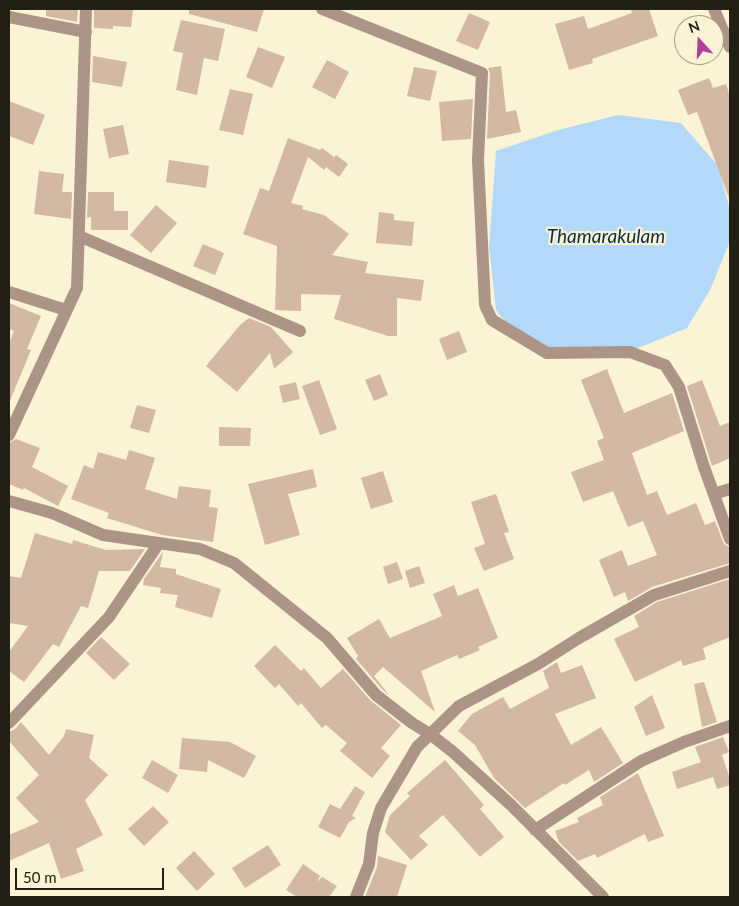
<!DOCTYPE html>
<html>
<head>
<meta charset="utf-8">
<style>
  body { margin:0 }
  #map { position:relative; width:739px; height:906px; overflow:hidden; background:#faf4d4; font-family:Lato,sans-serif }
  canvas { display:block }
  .frame { position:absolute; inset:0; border:10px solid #222014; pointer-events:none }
  .north { position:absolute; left:674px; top:15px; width:50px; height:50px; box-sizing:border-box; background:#faf4d4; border:1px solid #a49f87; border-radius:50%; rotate:340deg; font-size:14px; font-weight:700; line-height:20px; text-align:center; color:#222014 }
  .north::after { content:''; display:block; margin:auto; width:18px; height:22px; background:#b13f99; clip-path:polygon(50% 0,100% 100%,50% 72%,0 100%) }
  .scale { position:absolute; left:15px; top:868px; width:149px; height:22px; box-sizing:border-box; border:2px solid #222014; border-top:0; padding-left:6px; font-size:15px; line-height:18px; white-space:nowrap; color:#222014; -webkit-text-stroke:4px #faf4d4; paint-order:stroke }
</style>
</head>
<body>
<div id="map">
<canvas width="739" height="906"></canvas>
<div class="frame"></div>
<div class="north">N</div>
<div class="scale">50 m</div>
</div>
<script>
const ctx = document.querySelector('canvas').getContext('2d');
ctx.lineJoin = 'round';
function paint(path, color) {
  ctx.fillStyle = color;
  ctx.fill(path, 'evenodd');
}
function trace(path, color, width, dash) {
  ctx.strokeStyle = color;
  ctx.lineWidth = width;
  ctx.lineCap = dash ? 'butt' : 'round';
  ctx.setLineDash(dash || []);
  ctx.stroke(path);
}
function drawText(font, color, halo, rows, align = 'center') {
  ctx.font = font + ' Lato,sans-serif';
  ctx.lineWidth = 4.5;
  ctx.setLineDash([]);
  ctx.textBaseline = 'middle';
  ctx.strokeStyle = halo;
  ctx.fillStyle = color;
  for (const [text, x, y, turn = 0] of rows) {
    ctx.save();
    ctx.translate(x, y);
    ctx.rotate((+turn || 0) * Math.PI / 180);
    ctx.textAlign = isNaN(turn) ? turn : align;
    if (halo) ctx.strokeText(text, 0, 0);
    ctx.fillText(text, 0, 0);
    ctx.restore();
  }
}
const water = new Path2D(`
  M618 115 681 123 718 166 730 210V241L710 290 687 328 631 351 565 358 520 340 496 310 489 247 496 151 558 130Z`);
const building = new Path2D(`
  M46 9H78L77 22 46 16Z
  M94 9H133L131 27 113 26V29L94 28Z
  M189 9H264L257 32 189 14Z
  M631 9H649L658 36 592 59 593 63 569 70 555 24 584 16 588 29 632 13Z
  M469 13 490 22 478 50 456 41Z
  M181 20 225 29 218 61 204 58 197 95 176 90 183 53 173 51Z
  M258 47 285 57 272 88 246 77Z
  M93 56 127 62 122 87 92 82Z
  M327 60 349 72 335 99 312 87Z
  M501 66 506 112 516 110 521 132 487 139 490 73 488 68Z
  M414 67 437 71 430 101 407 96Z
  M709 78 713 88 726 84 730 96V198H729L697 112 688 115 678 90Z
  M230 89 253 94 243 135 219 130Z
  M473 99 471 139 442 141 439 102Z
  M9 101 45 115 33 145 9 136Z
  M123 125 129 154 109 158 103 129Z
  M288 138 320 150 322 148 334 157 324 170 308 157 291 203 303 206 302 209 324 215 349 234 332 255 368 262 365 273 424 280 421 301 397 298V336H388L334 319 341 295 301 294V311L275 310 277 246 243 234 260 188 269 191Z
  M336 155 348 164 339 177 326 167Z
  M169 160 209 166 206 188 166 182Z
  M39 171 64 174 62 192H72L71 219 34 214Z
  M88 192H114V211H128V230H91V217L87 218Z
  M156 205 177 223 151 253 130 235Z
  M379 212 394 214V220L414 222 412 246 376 243Z
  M203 244 224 253 215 275 193 266Z
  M9 303 41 316 27 349 31 350 9 403V343L14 331 9 329Z
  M249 318 271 327 293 352 274 369 270 353 237 392 206 366 240 325Z
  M459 331 467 352 447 360 439 339Z
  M607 369 624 413 672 393 684 431 632 453 647 495 657 491 667 515 696 503 705 525 715 521 723 542 725 545 730 547V563L652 587 628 601 625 592 614 597 599 560 622 550 628 566 657 555 643 521 628 527 613 491 583 502 571 472 604 460 597 441 604 438 581 380Z
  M380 374 388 395 374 401 365 380Z
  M319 380 337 429 320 435 302 386Z
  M702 380 720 426 730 422V458L712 466 687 386Z
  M296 382 300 399 283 403 279 386Z
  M137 405 156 410 149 433 130 428Z
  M219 427 251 428 250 446H219Z
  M16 439 40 448 32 467 68 486 58 506 24 488 23 490 9 484V443Z
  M129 450 155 458 145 489 177 499 179 486 211 490 209 507 218 508 213 542 162 535 107 518 109 513 71 499 84 465 93 469 98 452 126 460Z
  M313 469 317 487 288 494 300 535 265 545 248 484Z
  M383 471 393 502 371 509 361 478Z
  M496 494 509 532 504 533 514 559 484 571 474 548 485 544 471 502Z
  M35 533 72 544 73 540 106 550 145 549 130 571H99L88 608 81 606 59 647 53 644 24 682 9 671V652L28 626 9 623V576L21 578Z
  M163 552 160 567 176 569V574L221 589 212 618 175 607 178 595 160 593 161 588 143 585 144 579Z
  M397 562 403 579 388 584 383 567Z
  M419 566 425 583 410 588 405 571Z
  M730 579V637L703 648 706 659 683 666 681 660 635 682 614 639 639 627 634 616 657 602Z
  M454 585 458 596 478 588 498 638 478 647 480 650 459 659 457 655 421 671 435 712 383 667 374 676 390 696 382 689 356 659 358 656 347 638 379 619 390 638 442 616 433 594Z
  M101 637 130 664 114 680 86 653Z
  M275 645 301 671 304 668 321 688 343 669 370 700 401 725 381 748 390 756 372 778 340 751 347 743 326 725 322 728 301 703 298 706 279 684 275 688 254 666Z
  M557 662 561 673 582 665 596 698 555 714 571 745 601 727 623 763 594 782 589 770 565 785 564 783 525 808 494 778 475 745 458 731 472 714 503 697 510 709 549 688 543 671Z
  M704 682 717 722 702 727 694 684Z
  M652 695 665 728 646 736 634 707Z
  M21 722 49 755 64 736 66 729 94 735 89 758 108 775 85 800 103 835 76 849 84 871 61 879 49 843 9 861V835L39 822 16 798 39 775 9 741V732L15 729Z
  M723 737 729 752 722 755 730 779V785L717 789 713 777 677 789 672 772 701 762 695 747Z
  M182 738 230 742 256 756 244 778 208 760 207 772 179 769Z
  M152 760 178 775 168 793 142 778Z
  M445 760 484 805 480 809 504 837 480 857 443 815 419 836 428 845 411 860 385 832 390 815 410 796 407 793Z
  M638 773 664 836 648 842 645 834 597 858 595 854 578 861 559 842 555 831 579 822 577 818 603 805 600 797Z
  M355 786 365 792 352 816 356 818 349 822 340 838 318 827 330 804 340 809Z
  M153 806 169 822 144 846 128 829Z
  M268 845 281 865 245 888 232 868Z
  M194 851 215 874 197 891 176 868Z
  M378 856 407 865 397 897H365L377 867Z
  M303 864 320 876 317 882 322 877 337 886 329 897H297L286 890Z`);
const minor = new Path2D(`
  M322 9 482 73 478 160 485 305 492 320 547 353 630 352 665 365 679 387 704 467 730 539
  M714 9 730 47
  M9 17 86 32
  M79 236 300 331
  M9 292 66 310
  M9 435 77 288 86 9
  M714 494 730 489
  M9 501 52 513 103 535 200 549 234 563 327 638 376 695 412 723 430 734 453 752 511 805 603 897
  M9 723 109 617 159 543
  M535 830 641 761 684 742 730 726
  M356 897 369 864 373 833 381 808 417 747 459 706 538 664 579 638 654 595 730 571`);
const waterNames = [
  ["Thamarakulam",606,237]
];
paint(water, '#b2d9fa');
paint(building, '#d3b8a3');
trace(minor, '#ac9587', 12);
drawText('italic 19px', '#062d48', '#faf4d4', waterNames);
</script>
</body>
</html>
